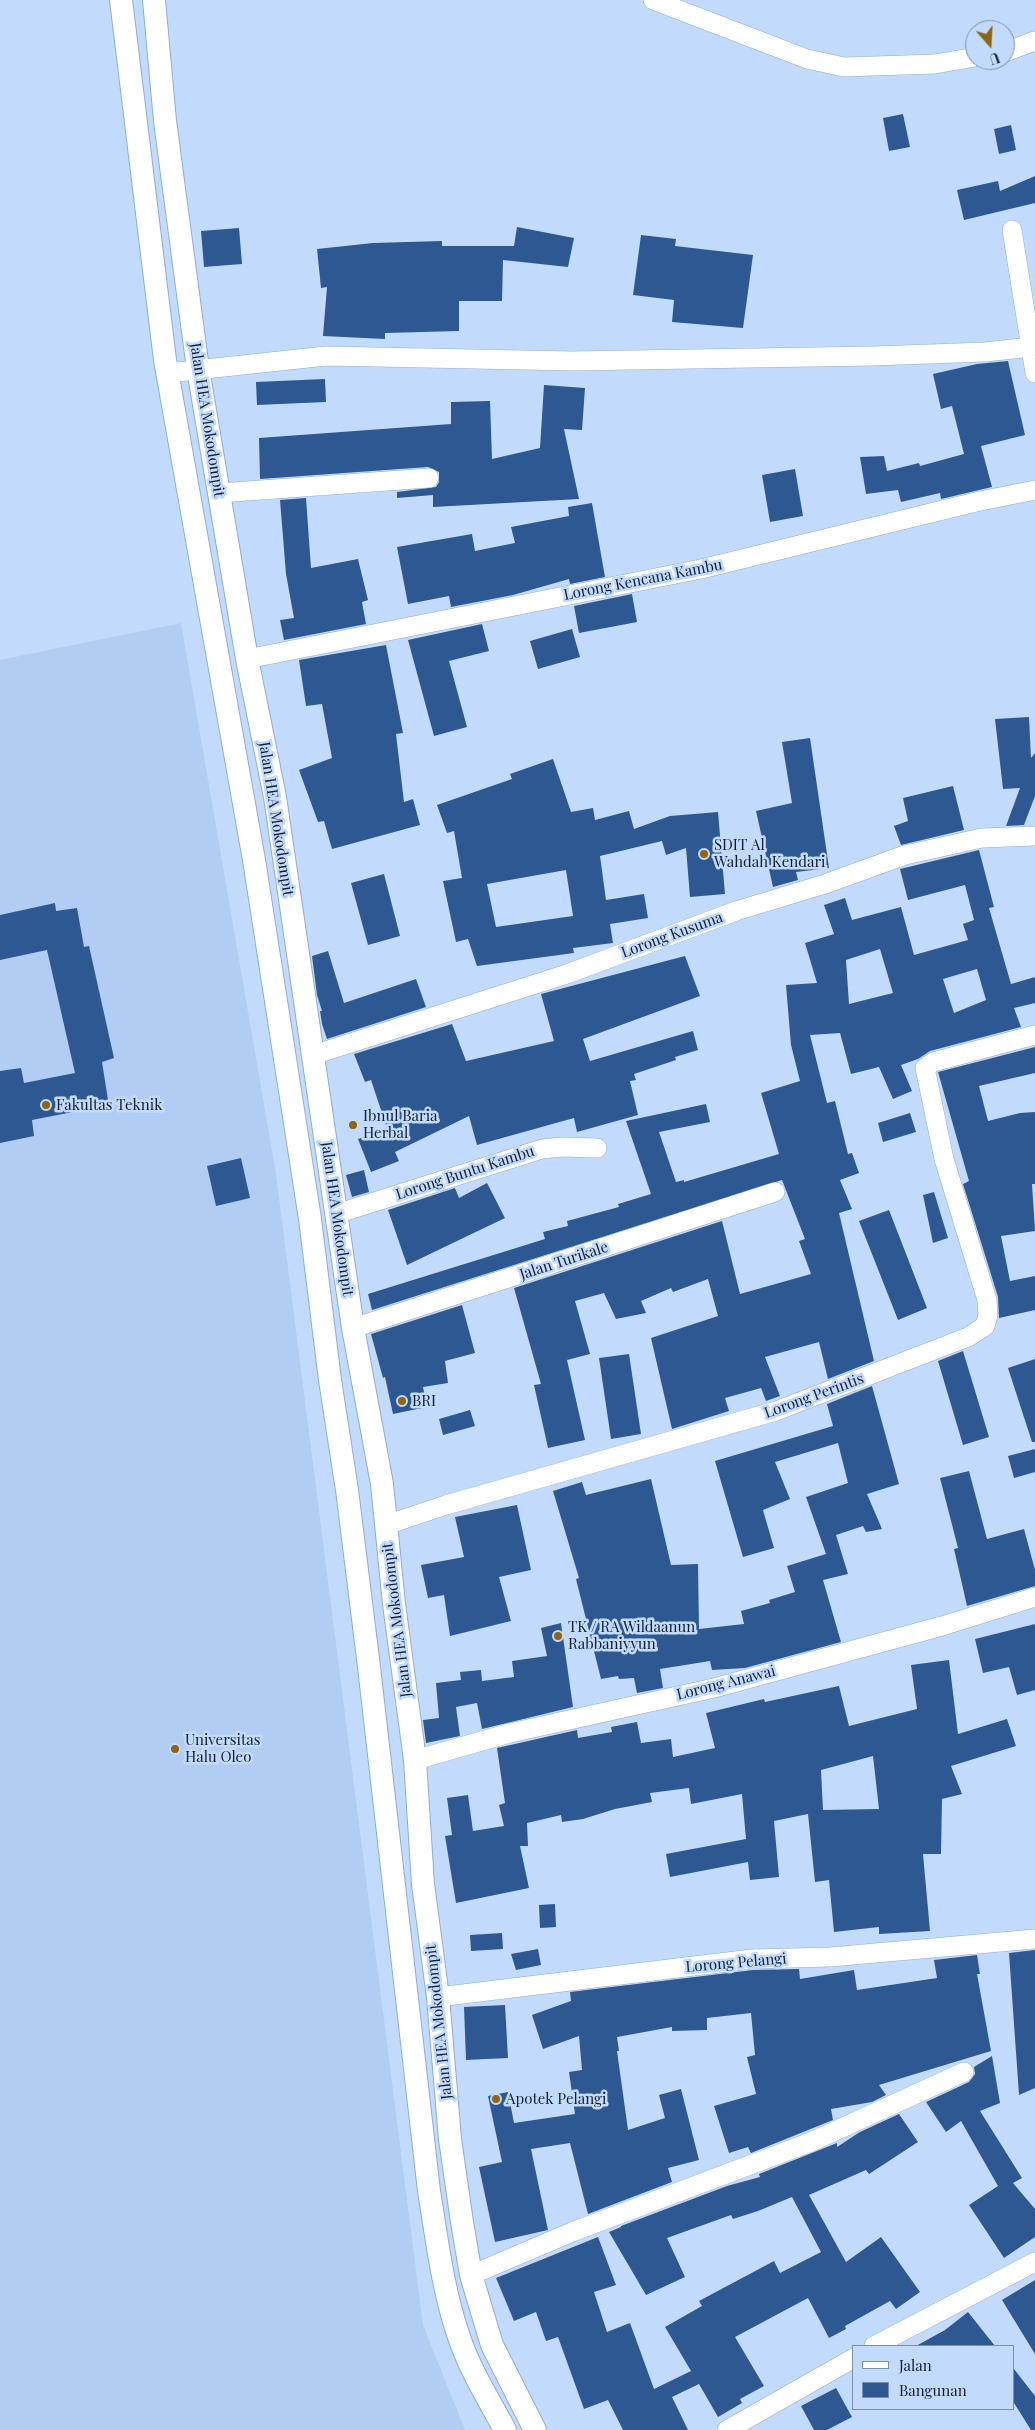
<!DOCTYPE html>
<html>
<head>
<meta charset="utf-8">
<style>
  body { margin:0 }
  #map { position:relative; width:1035px; height:2430px; overflow:hidden; background:#c2dbfd; font-family:"Playfair Display",serif }
  canvas { display:block }
  .legend { position:absolute; left:852px; top:2345px; width:162px; height:65px; box-sizing:border-box; background:#c2dbfd; border:1px solid #7c8faa; margin:0; padding:6px 9px; list-style:none; font-size:15px; color:#121d2d }
  .legend li { display:flex; align-items:center; gap:10px; height:25px }
  .legend b { width:25px; border:1px solid #7c8faa }
  .north { position:absolute; left:965px; top:20px; width:50px; height:50px; box-sizing:border-box; background:#c2dbfd; border:1px solid #7c8faa; border-radius:50%; rotate:161deg; font-size:14px; font-weight:700; line-height:20px; text-align:center; color:#121d2d }
  .north::after { content:''; display:block; margin:auto; width:18px; height:22px; background:#91650f; clip-path:polygon(50% 0,100% 100%,50% 72%,0 100%) }
</style>
</head>
<body>
<div id="map">
<canvas width="1035" height="2430"></canvas>
<ul class="legend">
<li><b style="height:6px;background:#fff"></b>Jalan</li>
<li><b style="height:14px;background:#2d5892"></b>Bangunan</li>
</ul>
<div class="north">U</div>
</div>
<script>
const ctx = document.querySelector('canvas').getContext('2d');
ctx.lineJoin = 'round';
function paint(path, color) {
  ctx.fillStyle = color;
  ctx.fill(path, 'evenodd');
}
function trace(path, color, width, dash) {
  ctx.strokeStyle = color;
  ctx.lineWidth = width;
  ctx.lineCap = dash ? 'butt' : 'round';
  ctx.setLineDash(dash || []);
  ctx.stroke(path);
}
function drawText(font, color, halo, rows, align = 'center') {
  ctx.font = font + ' "Playfair Display",serif';
  ctx.lineWidth = 5;
  ctx.setLineDash([]);
  ctx.textBaseline = 'middle';
  ctx.strokeStyle = halo;
  ctx.fillStyle = color;
  for (const [text, x, y, turn = 0] of rows) {
    ctx.save();
    ctx.translate(x, y);
    ctx.rotate((+turn || 0) * Math.PI / 180);
    ctx.textAlign = isNaN(turn) ? turn : align;
    if (halo) ctx.strokeText(text, 0, 0);
    ctx.fillText(text, 0, 0);
    ctx.restore();
  }
}
const built = new Path2D(`
  M181 623 276 1174 423 2325 465 2430H0V660Z`);
const building = new Path2D(`
  M903 114 910 147 889 151 883 118Z
  M1011 125 1016 150 999 154 994 129Z
  M1035 176V203L964 220 957 190 998 181 1000 191Z
  M517 227 574 238 568 267 503 260 502 301H459V331L385 333V339L323 336 327 287 321 288 317 249 373 243 442 241V246H514Z
  M239 228 242 264 204 267 201 231Z
  M641 235 676 239 675 246 753 255 743 328 672 322 674 300 633 295Z
  M1008 361 1025 435 981 446 992 487 941 499 940 493 901 502 898 490 866 494 860 457 884 456 887 471 919 463 920 466 964 454 952 406 941 409 933 374 977 364Z
  M325 379 326 402 257 405 256 382Z
  M544 385 585 388 582 430 564 429 579 499 433 507V495L397 498V492L436 487 439 482V472L428 467 260 479 259 438 451 424V402L490 401 492 459 540 448Z
  M795 469 803 516 770 522 762 475Z
  M306 498 311 568 358 559 368 600 362 602 366 624 284 640 280 620 294 618 286 574 280 500Z
  M592 503 605 577 570 584 569 579 513 595 451 607 449 596 408 604 397 547 472 534 475 551 515 543 511 527 569 516 568 507Z
  M632 594 637 622 579 633 574 606Z
  M482 624 489 651 449 661 467 727 434 736 408 640Z
  M572 629 580 657 538 669 530 641Z
  M386 645 403 733 396 734 404 802 413 799 420 825 332 849 324 821 318 822 299 770 332 758 322 704 306 706 299 660Z
  M1029 717 1031 758 1035 753V796L1024 825 1006 826 1020 788 1003 789 995 719Z
  M810 738 829 868 796 872 798 880 773 887 756 811 792 803 782 742Z
  M553 759 571 812 593 808 595 820 629 811 634 829 670 816 718 812 725 894 690 897 686 848 666 855 662 841 600 856 606 900 644 894 648 918 610 924 613 943 573 948 574 953 477 966 468 939 456 942 443 881 462 878 454 831 447 833 437 805 512 779 510 774ZM566 870 573 916 496 927 487 884Z
  M953 786 964 830 901 845 894 826 908 821 903 798Z
  M979 850 994 907 989 908 1011 984 1035 977V1003L1014 1008 1021 1027 930 1051 918 1059 901 1065 912 1091 893 1099 879 1067 851 1074 840 1033 810 1035 827 1103 835 1101 848 1154 852 1153 859 1173 840 1180 852 1209 839 1213 874 1361 828 1379 819 1342 765 1357 780 1396 766 1401 761 1388 725 1398 729 1411 672 1429 651 1338 718 1316 708 1279 673 1292 671 1288 641 1301 646 1313 616 1319 604 1293 575 1301 590 1354 567 1360 585 1440 548 1448 534 1385 541 1384 514 1288 722 1221 740 1294 811 1274 799 1241 805 1239 782 1180 372 1310 368 1294 545 1239 543 1232 568 1226 567 1221 619 1207 618 1204 651 1194 626 1121 706 1104 710 1122 659 1132 676 1182 684 1180V1182L779 1154 761 1093 800 1081 791 1045 786 985 817 983 805 943 834 934 824 905 845 898 852 920 901 907 914 955 968 940 963 924 974 920 965 885 908 900 900 869ZM880 949 893 993 849 1004 846 960ZM977 969 986 1000 954 1013 943 979Z
  M384 874 400 936 368 945 351 883Z
  M55 903 56 911 77 908 84 947 89 946 114 1058 102 1062 108 1100 90 1102 93 1108 32 1120 34 1136 0 1143V1071L21 1068 24 1083 75 1073 47 950 0 960V915Z
  M328 951 344 1003 416 979 426 1007 327 1039 322 1024 320 1011H322L317 995 312 956Z
  M685 956 700 996 583 1039 590 1061 693 1031 698 1050 675 1057 676 1060 634 1074 636 1080 630 1081 638 1115 577 1132 574 1118 477 1145 469 1116 395 1152 399 1161 371 1172 358 1139 387 1128 371 1080 365 1082 354 1054 452 1024 466 1061 554 1041 541 994Z
  M1035 1047V1073L979 1086 988 1121 1020 1113 1035 1112V1184H1032L1035 1231 1001 1236 1010 1281 1035 1276V1310L999 1318 998 1297 963 1184 969 1181 938 1072Z
  M910 1113 916 1132 883 1142 878 1123Z
  M241 1158 250 1198 216 1206 207 1166Z
  M364 1170 369 1192 352 1197 346 1175Z
  M487 1183 505 1218 407 1265 388 1210 455 1188 459 1198Z
  M934 1192 948 1238 933 1243 923 1195Z
  M889 1210 927 1308 898 1320 859 1221Z
  M462 1305 475 1353 445 1361 448 1383 423 1387 427 1407 393 1414 385 1377 383 1378 371 1334Z
  M963 1351 989 1437 963 1445 938 1361Z
  M629 1354 641 1434 611 1439 599 1358Z
  M1035 1359V1442H1032L1008 1368Z
  M872 1386 899 1484 867 1494 882 1529 866 1532 863 1526 836 1535 848 1574 823 1580 841 1642 745 1668 712 1670 710 1661 660 1669 663 1688 637 1693 634 1678 619 1679 618 1676 601 1679 576 1579 579 1578 553 1491 582 1482 586 1495 651 1479 671 1565 698 1564 699 1629 744 1624 741 1611 770 1603 769 1600 795 1592 787 1566 826 1554 806 1497 848 1483 838 1443 775 1462 790 1499 763 1510 774 1548 743 1557 715 1461 833 1426 827 1404Z
  M470 1410 475 1426 443 1435 439 1419Z
  M1035 1449V1472L1014 1478 1008 1456Z
  M969 1471 987 1539 1024 1529 1035 1570V1586L967 1606 954 1549 958 1548 940 1478Z
  M517 1505 531 1570 499 1577 511 1621 450 1636 444 1595 428 1598 421 1565 464 1557 455 1517Z
  M561 1623 573 1707 482 1729 477 1703 456 1707 460 1736 426 1743 423 1720 439 1718 436 1683 461 1680 460 1672 481 1670 482 1681 514 1677 512 1661 547 1656 541 1628Z
  M1035 1624V1690L1017 1695 1009 1667 983 1673 975 1639Z
  M949 1660 958 1734 1007 1719 1016 1746 951 1766 962 1794 942 1799 941 1854H923L930 1931 879 1934V1927L834 1932 829 1880 815 1882 808 1814 774 1821 779 1877 750 1880 748 1862 670 1877 666 1854 746 1839 742 1794 691 1804 689 1788 650 1793 652 1802 615 1809 583 1819 562 1822 561 1815 527 1823 528 1846H520L529 1888 456 1903 445 1836 452 1835 447 1798 468 1795 473 1831 504 1826 499 1805 505 1803 497 1748 577 1730 578 1738 612 1732 611 1727 637 1722 641 1743 671 1739 673 1757 715 1748 706 1713 764 1699 765 1702 839 1686 849 1726 917 1709 911 1665ZM873 1756 879 1809 823 1810 821 1770Z
  M555 1904 556 1927 540 1928 539 1905Z
  M502 1933 503 1949 471 1951 470 1935Z
  M538 1949 541 1965 516 1970 511 1954Z
  M1035 1950V2088L1019 2095 1009 1953Z
  M977 1955 980 1974H977L991 2051 879 2085 886 2095 872 2102 831 2109 833 2120 751 2153 748 2147 729 2153 714 2106 756 2094 747 2057 755 2055 751 2013 707 2018V2030L672 2031V2027L617 2037 619 2051H617L628 2130 665 2118 659 2095 681 2089 699 2160 668 2168 672 2182 588 2214 570 2143 531 2149 548 2230 495 2242 479 2167 502 2162 488 2096 508 2092 514 2123 575 2114 569 2072 582 2070 579 2036 543 2049 532 2015 571 2001 570 1992 753 1970 799 1969 800 1979 854 1970 857 1990 937 1978 934 1960Z
  M505 2005 508 2058 466 2060 464 2007Z
  M992 2056 1000 2103 980 2111 1022 2178 1013 2183 1035 2209V2237L1004 2258 969 2205 998 2186 961 2121 946 2132 926 2102 969 2082 975 2074 974 2067Z
  M899 2114 918 2142 869 2174 866 2170 809 2195 846 2262 881 2237 920 2292 896 2309 890 2301 845 2326 846 2329 829 2338 808 2298 735 2337 764 2386 740 2399 742 2403 718 2417 699 2384 672 2397 688 2430H623L608 2400 584 2409 558 2337 546 2341 536 2312 514 2321 496 2278 598 2237 616 2285 594 2292 607 2332 630 2323 654 2389 691 2371 665 2327 702 2306 699 2301 774 2261 780 2273 821 2252 792 2197 758 2211 733 2219 731 2215 667 2238 685 2277 646 2295 609 2232 621 2227V2226L727 2186 760 2177 759 2174 837 2143V2147L860 2132Z
  M1035 2280V2354L1002 2300Z
  M968 2312 995 2346H916L945 2330Z
  M1014 2369 1035 2396V2430H1031L1014 2403Z
  M836 2388 852 2417 827 2430H814L801 2406Z`);
const minor = new Path2D(`
  M653 0 807 59 844 67 935 64 975 57
  M1005 52 1035 41
  M1012 230 1035 373
  M168 373 326 356 572 361 873 356 985 352 1031 347
  M219 493 429 478
  M247 659 701 569 980 501 1035 490
  M313 1055 567 974 736 911 825 884 905 855 982 838 1035 836
  M336 1214 542 1149 562 1147 597 1148
  M353 1328 775 1192
  M386 1525 446 1505 776 1411 968 1337 985 1326 988 1315 987 1300 944 1159 925 1068 933 1062 1035 1035
  M415 1760 510 1733 714 1688 942 1626 1035 1597
  M438 1997 752 1959 830 1957 1035 1939
  M471 2275 572 2232 811 2142 964 2072
  M874 2346 1035 2262
  M727 2430 854 2358`);
const tertiary = new Path2D(`
  M121 0 165 360 254 860 310 1219 330 1380 347 1490 369 1667 429 2191C437 2240 443 2291 459 2337 470 2370 489 2400 505 2430
  M154 0 165 121 198 369 247 659 275 797 353 1328 382 1484 394 1604 415 1760 423 1884 438 1997 450 2139 462 2222 471 2275 492 2345 535 2430`);
const markers = [
  [704,854,5,"#91650f"],
  [46,1105,5,"#91650f"],
  [353,1125,5,"#91650f"],
  [402,1401,5,"#91650f"],
  [558,1636,5,"#91650f"],
  [175,1749,5,"#91650f"],
  [496,2099,5,"#91650f"]
];
const streetNames = [
  ["Jalan HEA Mokodompit",207,420,81],
  ["Lorong Kencana Kambu",643,580,-11],
  ["Jalan HEA Mokodompit",276,819,81],
  ["Lorong Kusuma",672,935,-20],
  ["Lorong Buntu Kambu",465,1173,-18],
  ["Jalan HEA Mokodompit",337,1219,82],
  ["Jalan Turikale",564,1261,-18],
  ["Lorong Perintis",814,1396,-20],
  ["Jalan HEA Mokodompit",397,1620,-97],
  ["Lorong Anawai",726,1683,-14],
  ["Lorong Pelangi",736,1963,-5],
  ["Jalan HEA Mokodompit",439,2022,-96]
];
const poiNames = [
  ["SDIT Al",714,845],
  ["Wahdah Kendari",714,862],
  ["Fakultas Teknik",56,1105],
  ["Ibnul Baria",363,1116],
  ["Herbal",363,1133],
  ["BRI",412,1401],
  ["TK / RA Wildaanun",568,1627],
  ["Rabbaniyyun",568,1644],
  ["Universitas",185,1740],
  ["Halu Oleo",185,1757],
  ["Apotek Pelangi",506,2099]
];
paint(built, '#b1cdf3');
paint(building, '#2d5892');
trace(minor, '#8facd5', 20);
trace(tertiary, '#8facd5', 24);
trace(minor, '#fff', 19);
trace(tertiary, '#fff', 22);
for (const [x, y, r, color] of markers) {
  const dot = new Path2D();
  dot.arc(x, y, r, 0, 2 * Math.PI);
  ctx.fillStyle = color;
  ctx.fill(dot);
  trace(dot, '#c2dbfd', 2);
}
drawText('15px', '#121d2d', '#c2dbfd', streetNames);
drawText('15px', '#121d2d', '#c2dbfd', poiNames, 'left');
</script>
</body>
</html>
